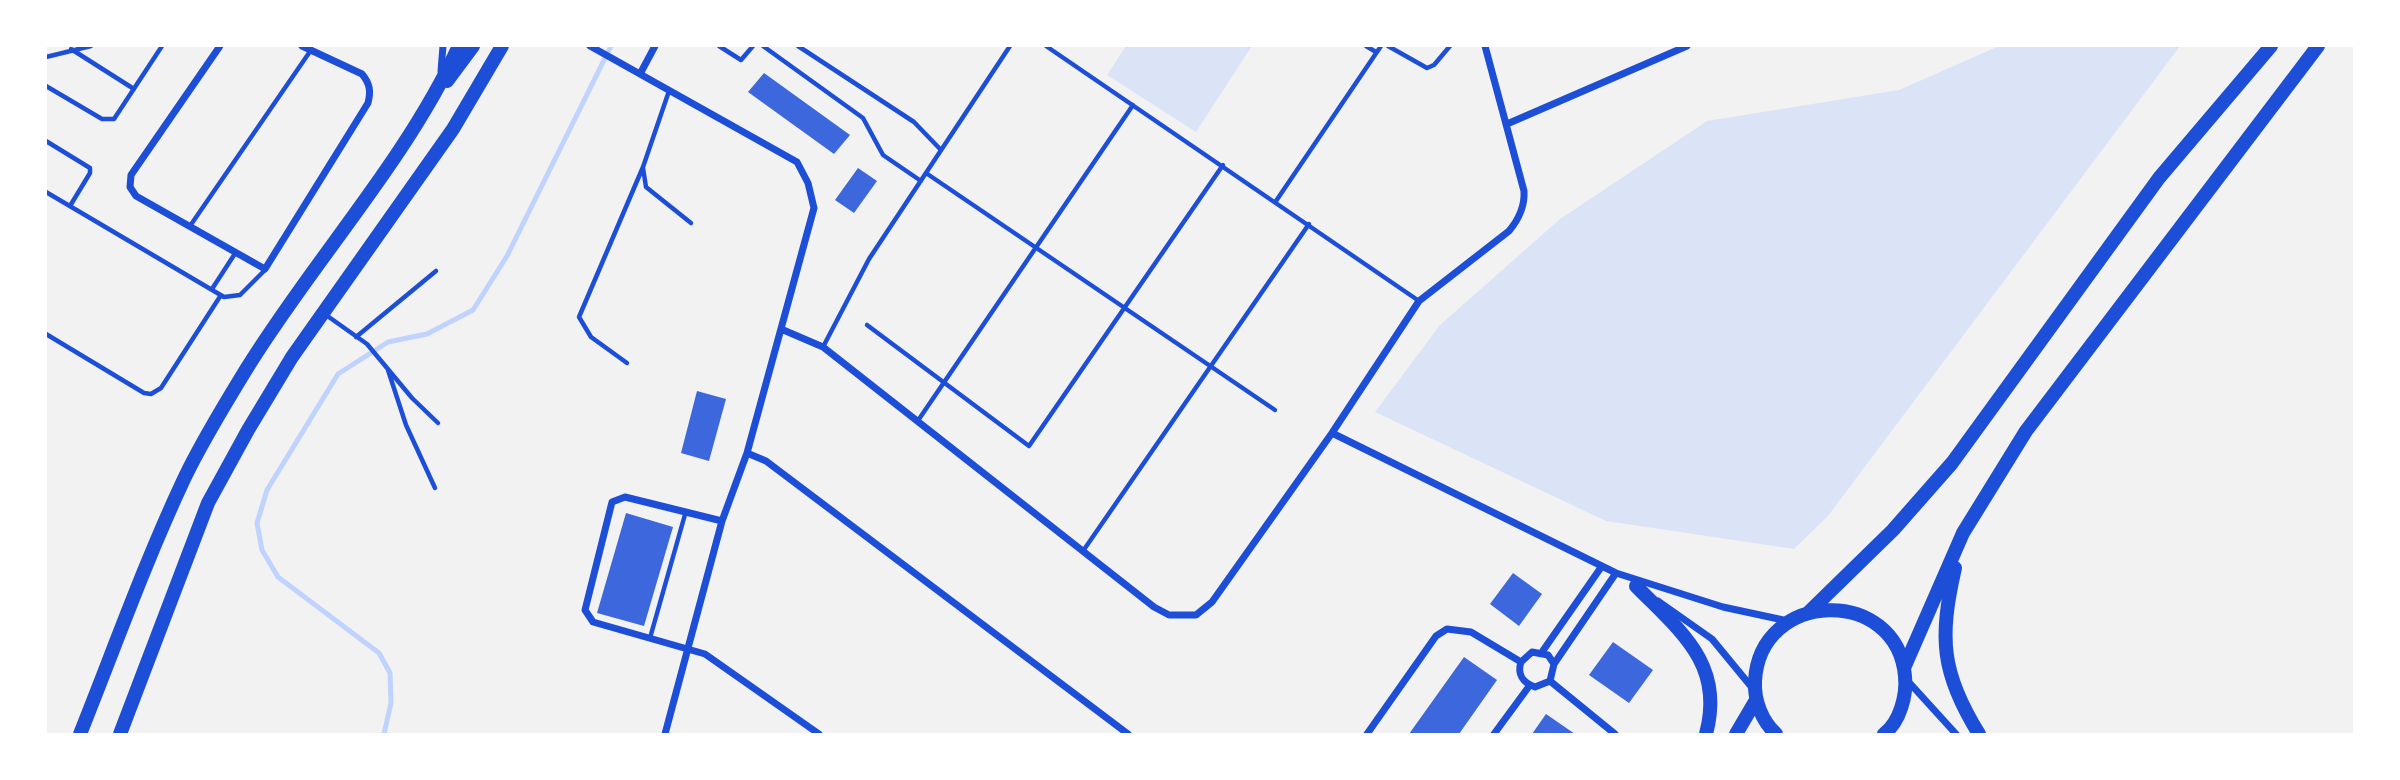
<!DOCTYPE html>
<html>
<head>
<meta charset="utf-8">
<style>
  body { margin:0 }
  #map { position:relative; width:2400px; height:780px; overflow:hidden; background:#f2f2f2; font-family:"Public Sans",sans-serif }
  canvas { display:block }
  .frame { position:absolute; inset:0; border:47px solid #fff; pointer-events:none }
</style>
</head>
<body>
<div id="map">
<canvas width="2400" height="780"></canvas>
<div class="frame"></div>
</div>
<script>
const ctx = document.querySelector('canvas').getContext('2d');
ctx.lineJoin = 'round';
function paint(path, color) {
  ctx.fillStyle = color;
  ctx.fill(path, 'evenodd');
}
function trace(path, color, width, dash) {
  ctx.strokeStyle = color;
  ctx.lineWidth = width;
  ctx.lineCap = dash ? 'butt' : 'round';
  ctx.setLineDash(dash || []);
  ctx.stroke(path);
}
const green = new Path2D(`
  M1126 46H1252L1196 132 1107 75Z
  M1999 46H2180L1828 516 1794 549 1606 521 1375 412 1440 325 1560 219 1707 121 1899 90Z`);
const stream = new Path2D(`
  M384 734 391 703 390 673 379 653 278 577 262 550 257 523 267 490 338 374 388 342 427 334 473 310 507 256 611 46`);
const building = new Path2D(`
  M764 73 850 135 834 154 748 92Z
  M858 168 877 181 854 213 835 200Z
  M697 391 726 399 709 461 681 453Z
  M626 513 673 527 644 626 597 613Z
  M1513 573 1542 594 1519 626 1490 604Z
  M1613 642 1653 670 1629 703 1589 675Z
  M1464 657 1497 680 1459 734H1409Z
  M1546 714 1575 734H1532Z`);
const service = new Path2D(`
  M719 46 741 60 753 46
  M763 46 863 118 883 155 921 181
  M798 46 914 122 941 150
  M1046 46 1419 301
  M1366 46 1376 52
  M1388 46 1427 68 1434 65 1450 46
  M71 49 134 89
  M46 57 91 46
  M46 86 102 119H114L162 46
  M46 141 90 168V173L70 206
  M643 168 646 187 691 223
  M926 173 1275 410
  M46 192 224 297 240 295 265 270
  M1276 201 1381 46
  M190 226 311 50
  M212 289 236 252
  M326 315 367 344 412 398 438 423
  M867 325 1029 446 1223 165
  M46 334 144 393 151 394 161 388 221 295
  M356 337 436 271
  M823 347 869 259 1010 46
  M627 363 591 337 579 317 643 167 669 91
  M388 370 406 425 435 488
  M917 422 1133 105
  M1083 551 1309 224
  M650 638 686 511`);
const minor = new Path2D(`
  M220 46 131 175 130 187 136 196 265 269 368 103C371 91 370 84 362 74L302 46
  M590 46 797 162 808 183 814 208 747 453 722 521 665 734
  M441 71 443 46
  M640 74 655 46
  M1507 124 1687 46
  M781 329 823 347 1154 607 1169 615H1196L1212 602 1332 433 1419 301 1509 231C1519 219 1525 207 1524 191L1485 46
  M1332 433 1616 573 1723 607 1788 621
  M747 453 766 461 1128 734
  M722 521 625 497 612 502 585 610 593 622 705 654 819 734
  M1658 601 1712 639 1754 690
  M1542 652 1602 566
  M1554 664 1548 655 1532 652 1521 662C1517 674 1523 683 1535 687L1550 681 1554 664 1616 573
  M1906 679 1956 734
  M1550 681 1615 734
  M1367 734 1436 636 1447 629 1471 632 1521 662
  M1494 734 1530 685`);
const primary = new Path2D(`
  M1955 568C1939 638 1941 673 1979 734
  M1636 586C1680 631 1725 664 1706 734
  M1809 612 1893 530 1952 463 2159 178 2271 46
  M1904 668 1963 533 2026 431 2318 46
  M1736 734 1756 700
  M1776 734C1762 721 1754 701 1755 681 1760 589 1897 586 1905 676 1907 695 1900 722 1884 734`);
const trunk = new Path2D(`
  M447 81 473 46
  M80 734C114 649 145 562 184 479 202 441 225 404 247 368 315 258 404 164 459 46
  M120 734 208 503 248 430 292 357 453 129 502 46`);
paint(green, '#dbe4f7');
trace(stream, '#bfd3fe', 5);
paint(building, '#3d67dc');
trace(service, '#1d4ed8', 4.5);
trace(minor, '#1d4ed8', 7);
trace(primary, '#1d4ed8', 14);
trace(trunk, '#1d4ed8', 14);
</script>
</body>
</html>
